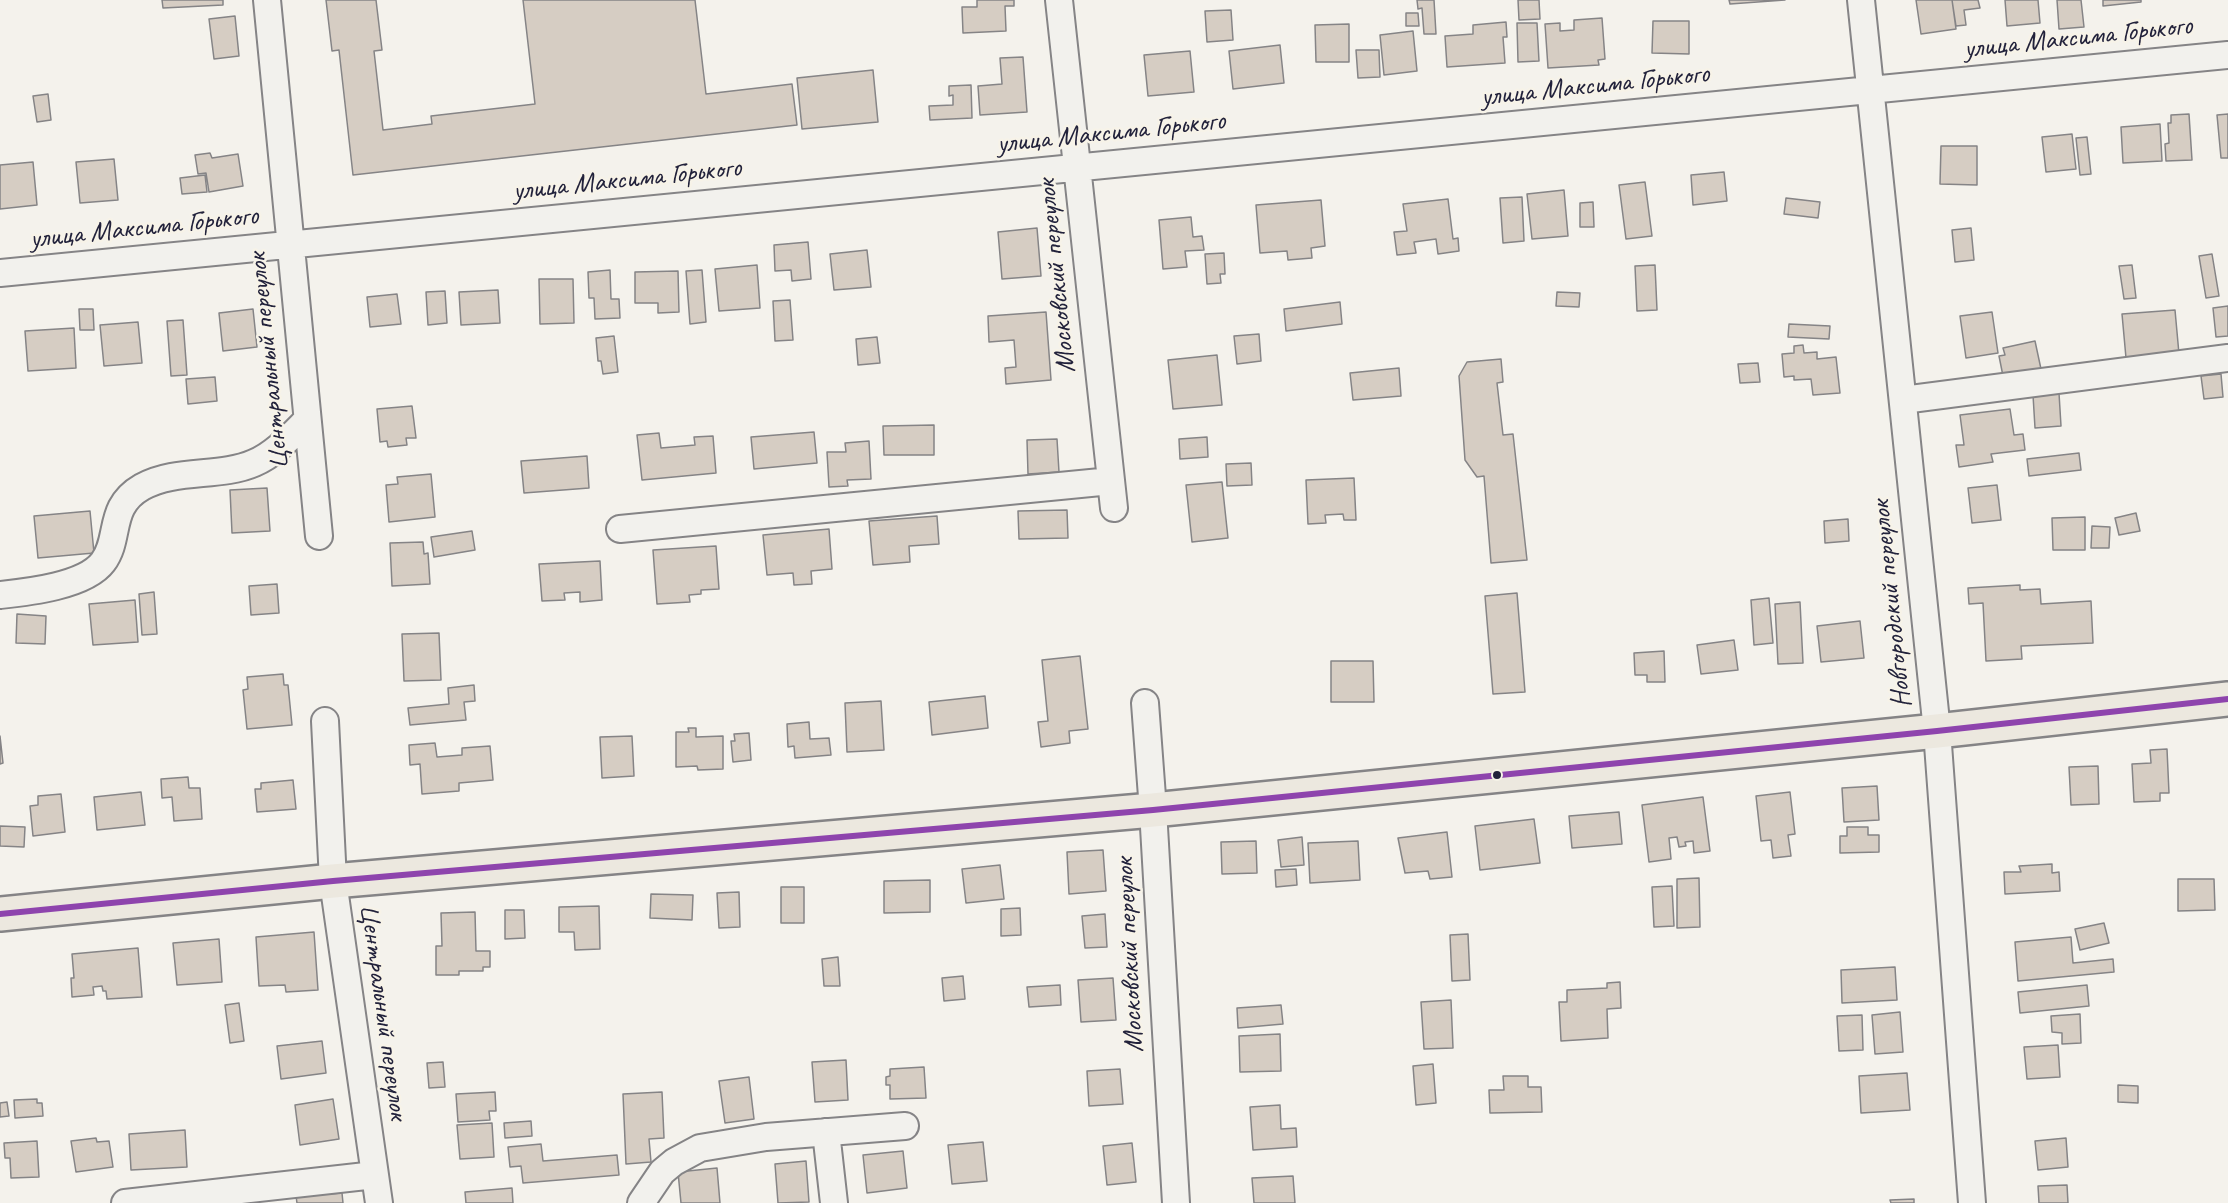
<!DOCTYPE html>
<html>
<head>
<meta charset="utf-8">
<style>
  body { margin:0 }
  canvas { display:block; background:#f4f2ec }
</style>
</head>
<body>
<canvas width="2228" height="1203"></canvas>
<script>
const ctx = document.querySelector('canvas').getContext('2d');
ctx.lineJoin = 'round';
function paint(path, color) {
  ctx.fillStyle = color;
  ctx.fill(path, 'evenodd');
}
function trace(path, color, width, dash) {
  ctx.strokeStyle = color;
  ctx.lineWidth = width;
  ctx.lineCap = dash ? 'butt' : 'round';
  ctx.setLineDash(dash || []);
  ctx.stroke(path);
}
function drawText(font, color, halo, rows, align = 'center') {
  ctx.font = font + ' Caveat,sans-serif';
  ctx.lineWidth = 5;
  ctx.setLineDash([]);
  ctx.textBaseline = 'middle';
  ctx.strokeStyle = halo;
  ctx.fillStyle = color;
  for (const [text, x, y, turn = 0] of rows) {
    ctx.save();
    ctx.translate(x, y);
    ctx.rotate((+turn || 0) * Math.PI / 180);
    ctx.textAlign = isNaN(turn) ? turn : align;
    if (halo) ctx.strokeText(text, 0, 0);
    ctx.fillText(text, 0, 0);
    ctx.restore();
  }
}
const building = new Path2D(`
  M162 0H223V5L163 8Z
  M326 0H376L382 50 374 51 383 130 432 124 431 116 535 104 523 0H695L706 94 792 84 797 125 353 175 339 50 332 51Z
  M977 0H1014V6H1005L1006 31 963 33 962 7H977Z
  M1417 0H1434L1436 34H1424L1422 8 1418 9Z
  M1518 0H1539L1540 19 1519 20Z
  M1729 0H1785L1730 4Z
  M1916 0H1952L1956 29 1921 34Z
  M1952 0H1978L1980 8 1964 10 1966 25 1956 26Z
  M2005 0H2038L2040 23 2007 26Z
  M2057 0H2081L2084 27 2059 29Z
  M2103 0H2141V2L2103 6Z
  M1231 10 1233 40 1207 42 1205 11Z
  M1406 13H1418L1419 26H1406Z
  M235 16 239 56 214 59 209 19Z
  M1602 18 1605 59 1598 60 1599 65 1548 68 1545 24 1560 23V31L1574 30V20Z
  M1653 21H1689V54L1652 53Z
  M1506 22 1507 37H1503L1505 63 1447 67 1445 36 1473 34V25Z
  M1517 23H1537L1539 61 1518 62Z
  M1349 24V62H1316L1315 25Z
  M1413 31 1417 71 1384 75 1380 35Z
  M1280 45 1284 83 1233 89 1229 51Z
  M1356 50H1379L1380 77 1358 78Z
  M1190 51 1194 92 1148 96 1144 55Z
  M1023 57 1027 112 980 115 978 86 1002 84 1000 58Z
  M873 70 878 122 802 129 797 78Z
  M971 85 972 118 930 120 929 106 953 105V95L949 96V86Z
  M48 94 51 120 37 122 33 96Z
  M2189 114 2192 160 2166 161 2165 144 2169 143 2168 123H2171V115Z
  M2228 114V158H2221L2217 115Z
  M2160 124 2162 161 2123 163 2121 127Z
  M2072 134 2076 169 2046 172 2042 137Z
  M2087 137 2091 174 2080 175 2076 138Z
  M1941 146H1977V185L1940 184Z
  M210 153 212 158 238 154 243 186 209 192 206 173 198 174 195 155Z
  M114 159 118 200 80 203 76 162Z
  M33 162 37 205 0 209V165Z
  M1724 172 1727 201 1693 205 1691 175Z
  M205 175 207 192 182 194 180 178Z
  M1645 182 1652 236 1626 239 1619 185Z
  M1564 190 1568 236 1532 239 1527 194Z
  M1522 197 1524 241 1503 243 1500 198Z
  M1786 198 1820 202 1818 218 1784 214Z
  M1448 199 1453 239 1458 238 1459 251 1438 254 1436 239 1414 242 1416 253 1397 255 1394 232 1407 231 1403 204Z
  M1321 200 1325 246 1311 248 1312 258 1288 260 1287 251 1260 253 1256 205Z
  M1593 202 1594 227H1580V203Z
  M1191 217 1193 237 1202 236 1204 250 1185 251 1187 267 1163 269 1159 220Z
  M1037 228 1041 276 1002 279 998 232Z
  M1971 228 1974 260 1955 262 1952 230Z
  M808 242 811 279 792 281 791 270 775 271 774 245Z
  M867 250 871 287 834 290 830 254Z
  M1224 253 1225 274H1220L1221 283 1207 284 1205 254Z
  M2212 254 2219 296 2206 298 2199 256Z
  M757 265 760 308 719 311 715 269Z
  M1655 265 1657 310 1637 311 1635 266Z
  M2132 265 2136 298 2124 299 2119 266Z
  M610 270 611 299H619L620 318 595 319 594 298H589L588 272Z
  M702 270 706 322 690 324 686 271Z
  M678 271 679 312 658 313V303H635V272Z
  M539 279H573L574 323 540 324Z
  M498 290 500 323 461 325 459 292Z
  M445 291 447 323 428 325 426 292Z
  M1557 292 1580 293 1579 307 1556 306Z
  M397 294 401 324 370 327 367 297Z
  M790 300 793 340 775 341 773 301Z
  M1340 302 1342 324 1286 331 1284 309Z
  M2228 306V336L2216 337 2213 308Z
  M79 309H93L94 330H80Z
  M253 309 257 347 223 351 219 313Z
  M2175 310 2179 354 2126 358 2122 314Z
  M1046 312 1051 380 1006 384 1005 368 1016 367 1014 340 989 342 988 316Z
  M1992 312 1998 353 1966 358 1960 316Z
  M183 320 187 375 171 376 167 321Z
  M138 322 142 363 104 366 100 325Z
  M1789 324 1830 326 1829 339 1788 337Z
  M74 328 76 368 28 371 25 331Z
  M1259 334 1261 361 1237 364 1234 336Z
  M614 336 618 372 603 374 601 361H598L596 338Z
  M877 337 880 363 858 365 856 339Z
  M2035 341 2041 369 2003 376 1999 356 2005 355 2003 348Z
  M1803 345 1804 353 1817 352V359L1836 357 1840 393 1813 395 1811 379 1794 380V376L1784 377 1782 354 1794 353V346Z
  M1217 355 1222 405 1173 409 1168 360Z
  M1501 359 1503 382 1497 383 1503 435 1513 434 1527 560 1491 563 1484 476 1477 477 1465 460 1459 376 1467 362Z
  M1758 363 1760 382 1740 383 1738 364Z
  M1399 368 1401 396 1353 400 1350 373Z
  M2221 374 2223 397 2204 399 2201 376Z
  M215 377 217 401 188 404 186 379Z
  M2059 393 2061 426 2035 428 2033 395Z
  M412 406 416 438H406L407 445 388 447 387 441 380 442 377 409Z
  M2010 409 2014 435 2023 434 2025 450 1991 454 1993 462 1959 467 1956 445H1964L1960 415Z
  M934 425V455H884L883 426Z
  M814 432 817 463 754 469 751 437Z
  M659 433 661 448 695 445 694 437 713 436 716 473 642 480 637 435Z
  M1207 437 1208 457 1180 459 1179 439Z
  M1057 439 1059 472 1028 474 1027 440Z
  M869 441 871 479 847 480 848 486 829 487 827 452H846L845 443Z
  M2079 453 2081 470 2029 476 2027 459Z
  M587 456 589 488 524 493 521 461Z
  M1251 463 1252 485 1227 486 1226 464Z
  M431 474 435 517 389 522 386 485 398 484 397 477Z
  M1354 478 1356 520H1344L1343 514 1325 515 1326 523 1308 524 1306 480Z
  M1222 482 1228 538 1192 542 1186 485Z
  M1997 485 2001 520 1972 523 1968 488Z
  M267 488 270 531 232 533 230 490Z
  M1067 510 1068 538 1019 539 1018 511Z
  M90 511 94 553 38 558 34 516Z
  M2136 513 2140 531 2119 535 2115 518Z
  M937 516 939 544 909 546 910 562 873 565 869 521Z
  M2085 517V550H2053L2052 518Z
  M1848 519 1849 541 1825 543 1824 521Z
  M2092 526 2110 527 2109 548H2091Z
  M829 529 832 569 811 571 812 584 794 585 793 573 767 575 763 535Z
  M472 531 475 550 434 557 431 537Z
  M423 542 424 554 428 553 430 584 392 586 390 543Z
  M716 546 719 589 701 590V594L689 595 690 602 657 604 653 550Z
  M600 561 602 600 580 602V592L564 593 565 600 542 601 539 564Z
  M277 584 279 613 251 615 249 586Z
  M2020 585V590L2040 589 2041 604 2091 601 2093 643 2021 646 2022 659 1986 661 1983 603 1969 604 1968 588Z
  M154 592 157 634 142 635 139 594Z
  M1517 593 1525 692 1493 694 1485 596Z
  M1769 598 1773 643 1754 645 1751 600Z
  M135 600 138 642 93 645 89 604Z
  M1800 602 1803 663 1778 664 1775 604Z
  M17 614 46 616 45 644 16 643Z
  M1860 621 1864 658 1821 662 1817 626Z
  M439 633 441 680 404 681 402 634Z
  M1734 640 1738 670 1701 674 1697 645Z
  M1664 651 1665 682H1647V675H1635L1634 653Z
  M1080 656 1088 729 1069 731 1070 743 1041 747 1038 722 1048 721 1042 660Z
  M1331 661H1373L1374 702H1331Z
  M283 674 284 685H288L292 725 247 729 243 690 248 689 247 677Z
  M474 685 475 701 464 702 466 720 410 725 408 708 449 704 448 688Z
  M985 696 988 728 932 735 929 702Z
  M881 701 884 750 847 752 845 703Z
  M809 722 810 739 829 738 831 755 795 758 794 746 788 747 787 724Z
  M688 728H696V737L723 736V769L698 770 697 766 676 767V732H689Z
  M749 733 751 760 733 762 731 741H735L734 734Z
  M0 736 3 763 0 764Z
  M632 736 634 776 602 778 600 737Z
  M435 743 437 757 462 755V748L490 746 493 780 459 783V791L422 794 420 764 410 765 409 745Z
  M2167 749 2169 793H2160V801L2134 802 2132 764 2151 763 2150 750Z
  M2098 766 2099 804 2071 805 2069 767Z
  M188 777 189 788H200L202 819 174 821 172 797 162 798 161 779Z
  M293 780 296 809 257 812 255 789H261V783Z
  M1877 786 1879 820 1844 822 1842 788Z
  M141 792 145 825 97 830 94 797Z
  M1790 792 1795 834 1788 835 1791 856 1773 858 1771 840 1761 841 1756 796Z
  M61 794 65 832 33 836 30 806 38 805V796Z
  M1703 797 1710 851 1694 853 1693 841 1685 842 1686 846 1679 847 1677 837 1669 838 1671 859 1649 862 1642 805Z
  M1619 812 1622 844 1572 848 1569 816Z
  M1534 819 1540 863 1480 870 1475 826Z
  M0 826 25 827 24 847 0 846Z
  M1847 827H1868V835H1879V852L1840 853V836H1847Z
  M1447 832 1452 877 1430 879 1428 871 1405 873 1398 838Z
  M1302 837 1304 865 1281 867 1278 840Z
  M1256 841 1257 873 1222 874 1221 842Z
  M1358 841 1360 880 1310 883 1308 843Z
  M1103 850 1106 891 1069 894 1067 852Z
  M2052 864V873L2059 872 2060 891 2005 894 2004 872H2021L2019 866Z
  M1000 865 1004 899 966 903 962 869Z
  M1296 869 1297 885 1276 887 1275 870Z
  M1699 878 1700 927 1677 928V879Z
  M2178 879H2214L2215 910 2178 911Z
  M930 880V912L884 913V881Z
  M1672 886 1674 926 1654 927 1652 887Z
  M781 887H804V923H781Z
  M739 892 740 927 719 928 717 893Z
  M651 894 693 895 692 920 650 918Z
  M599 906 600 949 575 950 574 932H559V907Z
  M1020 908 1021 935 1001 936V909Z
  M505 910H524L525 938 505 939Z
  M475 912 476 951H490V967H483V971H459V975H436V946H442L441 913Z
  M1105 914 1107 947 1085 948 1082 916Z
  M2104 923 2109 943 2080 950 2075 929Z
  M314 932 318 990 286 992 285 985 259 986 256 937Z
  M1468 934 1470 980 1452 981 1450 935Z
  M2071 937 2073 963 2113 959 2114 972 2018 981 2015 942Z
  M219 939 222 982 177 985 173 943Z
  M138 948 142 997 107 999 106 991H103L102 986 93 987 94 995 72 997 71 978H74L72 954Z
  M838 957 840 986H824L822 959Z
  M1895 967 1897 1000 1842 1003 1841 970Z
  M963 976 965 999 944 1001 942 978Z
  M1113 978 1116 1020 1081 1022 1078 980Z
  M1620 982 1621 1008 1607 1009 1608 1038 1561 1041 1559 1002H1567V990L1607 988V983Z
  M1060 985 1061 1005 1029 1007 1027 987Z
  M2087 985 2089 1006 2020 1013 2018 992Z
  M1451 1000 1453 1048 1424 1049 1421 1002Z
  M239 1003 244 1041 230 1043 225 1005Z
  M1281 1005 1283 1024 1238 1028 1237 1008Z
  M1900 1012 1903 1052 1875 1054 1872 1015Z
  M2080 1014 2081 1043 2062 1044V1033L2052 1032 2051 1016Z
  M1862 1015 1863 1050 1839 1051 1837 1016Z
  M1280 1034 1281 1071 1240 1072 1239 1036Z
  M322 1041 326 1073 281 1079 277 1046Z
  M2058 1045 2060 1077 2027 1079 2024 1047Z
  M846 1060 848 1100 815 1102 812 1062Z
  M443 1062 445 1087 429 1088 427 1063Z
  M1433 1064 1436 1103 1416 1105 1413 1066Z
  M924 1067 926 1098 890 1099V1085H886V1077L890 1076V1069Z
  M1120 1069 1123 1104 1089 1106 1087 1071Z
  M1907 1073 1910 1110 1861 1113 1859 1076Z
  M1503 1076H1528V1087H1541L1542 1112 1490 1113 1489 1090H1504Z
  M749 1077 754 1119 725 1123 719 1081Z
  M2118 1085 2138 1086V1103L2118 1102Z
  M495 1092 496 1111H489L490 1120 458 1122 456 1094Z
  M662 1092 664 1138 649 1139 651 1162 626 1164 623 1094Z
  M37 1099V1103H42L43 1116 15 1118 14 1100Z
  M333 1099 339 1139 300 1145 295 1105Z
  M7 1102 9 1116 0 1117V1103Z
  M1280 1105 1281 1129 1296 1128 1297 1147 1253 1150 1250 1107Z
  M531 1121 532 1136 505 1138 504 1123Z
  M492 1123 494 1157 460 1159 457 1125Z
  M185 1130 187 1167 131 1170 129 1134Z
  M96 1138 97 1142 109 1141 113 1167 76 1172 71 1141Z
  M2066 1138 2068 1167 2038 1170 2035 1141Z
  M37 1141 39 1177 11 1178 10 1158H5L4 1143Z
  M983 1142 987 1181 952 1184 948 1145Z
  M1132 1143 1136 1182 1107 1185 1103 1146Z
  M541 1144 543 1161 617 1155 619 1175 523 1183 521 1166 510 1167 508 1147Z
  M903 1151 907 1188 867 1193 863 1155Z
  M806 1161 809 1202 778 1203 775 1164Z
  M717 1168 720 1203H681L678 1172Z
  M1293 1176 1295 1203H1254L1252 1178Z
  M2067 1185 2068 1203H2039L2038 1186Z
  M512 1188 513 1203H466L465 1192Z
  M342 1193 343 1203H297L296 1196Z
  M1914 1199V1203H1891L1890 1200Z`);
const minor = new Path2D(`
  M267 0 319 536
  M1059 0 1114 508
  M1861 0 1937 731 1972 1203
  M0 273 2228 55
  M1903 400 2228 358
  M620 529 1111 481
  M0 595C28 592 85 586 103 562 121 538 107 507 142 487 176 468 220 478 254 463 275 454 291 436 307 420
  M1145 703 1153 810 1176 1203
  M325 721 333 881 379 1203
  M826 1132 834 1203
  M125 1203 375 1175
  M641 1203 662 1172 674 1162 700 1148 766 1137 905 1126`);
const major = new Path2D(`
  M0 914 333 881 1153 810 1937 731 2228 699`);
const bus1 = new Path2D(`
  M0 914 333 881 1153 810 1937 731 2228 699`);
const markers = [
  [1497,775,5,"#22223b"]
];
const streetNames = [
  ["улица Максима Горького",2078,38,-6],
  ["улица Максима Горького",1595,86,-6],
  ["улица Максима Горького",1111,133,-6],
  ["улица Максима Горького",627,180,-6],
  ["улица Максима Горького",144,228,-6],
  ["Московский переулок",1057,276,-96],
  ["Центральный переулок",269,361,-96],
  ["Новгородский переулок",1892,604,-96],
  ["Московский переулок",1130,955,-93],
  ["Центральный переулок",383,1012,82]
];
paint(building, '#d6cdc3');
trace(building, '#858486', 1.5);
trace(minor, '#858486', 30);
trace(major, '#858486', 38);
trace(minor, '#f2f1ed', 26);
trace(major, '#ece8df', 33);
trace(bus1, '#8e44ad', 6);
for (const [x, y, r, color] of markers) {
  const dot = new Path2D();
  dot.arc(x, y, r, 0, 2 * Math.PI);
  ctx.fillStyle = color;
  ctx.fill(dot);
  trace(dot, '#f7f3e8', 2);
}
drawText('28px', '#22223b', '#f7f3e8', streetNames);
</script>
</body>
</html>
